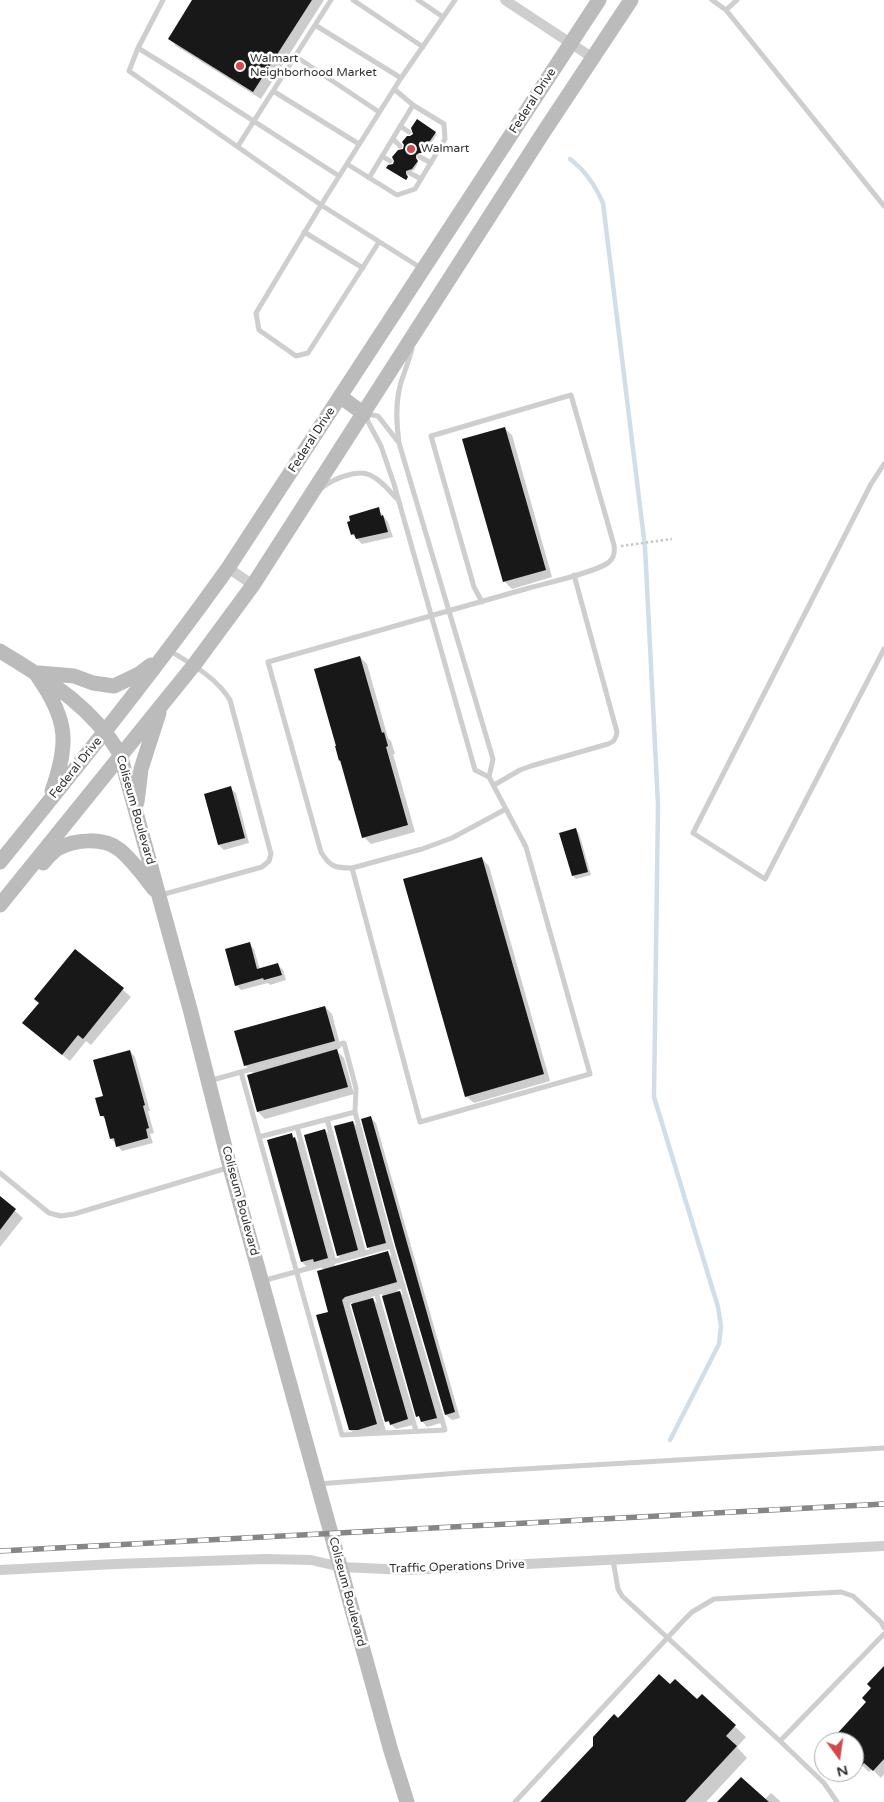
<!DOCTYPE html>
<html>
<head>
<meta charset="utf-8">
<style>
  body { margin:0 }
  #map { position:relative; width:884px; height:1802px; overflow:hidden; background:#fff; font-family:"Varela Round",sans-serif }
  canvas { display:block }
  .north { position:absolute; left:814px; top:1732px; width:50px; height:50px; box-sizing:border-box; background:#fff; border:1px solid #adadad; border-radius:50%; rotate:166deg; font-size:14px; font-weight:700; line-height:20px; text-align:center; color:#313131 }
  .north::after { content:''; display:block; margin:auto; width:18px; height:22px; background:#d2494d; clip-path:polygon(50% 0,100% 100%,50% 72%,0 100%) }
</style>
</head>
<body>
<div id="map">
<canvas width="884" height="1802"></canvas>
<div class="north">N</div>
</div>
<script>
const ctx = document.querySelector('canvas').getContext('2d');
ctx.lineJoin = 'round';
function paint(path, color) {
  ctx.fillStyle = color;
  ctx.fill(path, 'evenodd');
}
function trace(path, color, width, dash) {
  ctx.strokeStyle = color;
  ctx.lineWidth = width;
  ctx.lineCap = dash ? 'butt' : 'round';
  ctx.setLineDash(dash || []);
  ctx.stroke(path);
}
function drawText(font, color, halo, rows, align = 'center') {
  ctx.font = font + ' "Varela Round",sans-serif';
  ctx.lineWidth = 5;
  ctx.setLineDash([]);
  ctx.textBaseline = 'middle';
  ctx.strokeStyle = halo;
  ctx.fillStyle = color;
  for (const [text, x, y, turn = 0] of rows) {
    ctx.save();
    ctx.translate(x, y);
    ctx.rotate((+turn || 0) * Math.PI / 180);
    ctx.textAlign = isNaN(turn) ? turn : align;
    if (halo) ctx.strokeText(text, 0, 0);
    ctx.fillText(text, 0, 0);
    ctx.restore();
  }
}
const shadow = new Path2D(`
  M194 0H324L261 99 176 46 169 38Z
  M417 121 437 134 432 142 426 143 424 148 426 151 424 154 421 153 417 156 416 160 418 163 414 170 408 172 407 180 389 169 394 165 414 134Z
  M504 428 512 435 552 577 512 589 504 581Z
  M378 509 388 522 393 537 362 544 352 534V522Z
  M360 657 367 664 388 738 391 741 395 754H393L415 832 371 844 364 837 342 763 340 760Z
  M230 788 236 793 249 843 224 850 219 845Z
  M576 830 579 833 591 875 576 879 573 876Z
  M481 858 489 866 550 1081 474 1103 466 1096Z
  M249 944 254 949 260 970 278 965 283 970 286 980 270 985 268 983 241 990 236 985Z
  M76 950 131 997 91 1045 86 1041 70 1061 31 1030 40 1003Z
  M325 1007 332 1014 341 1048 336 1050 344 1058 354 1094 265 1119 258 1112 254 1074 246 1066 236 1032Z
  M130 1051 135 1057 150 1111H148L154 1133 150 1134 153 1143 122 1151 111 1138 106 1120 102 1116 104 1097Z
  M371 1118 376 1123 460 1418 452 1420 446 1415 396 1244Z
  M353 1122 358 1128 390 1248 373 1253 368 1247Z
  M325 1130 330 1135 363 1256 343 1261 338 1255Z
  M291 1134 302 1146 335 1267 388 1253 394 1259 403 1288 397 1290 405 1297 441 1423 427 1427 418 1416 382 1294 371 1297 378 1305 413 1425 396 1429 387 1421 352 1302 347 1307 383 1431 357 1436 350 1430 324 1270 320 1266 309 1269 302 1262Z
  M0 1198 23 1218 0 1247Z
  M884 1668V1774L881 1778 872 1769 869 1772 854 1758V1742H842L868 1703 873 1688Z
  M670 1686 698 1701 702 1696 746 1737 737 1747 747 1758 706 1802H542L618 1720Z
  M771 1793 781 1802H719L764 1800Z`);
const stream = new Path2D(`
  M570 159C586 171 595 185 603 203L645 547 658 805 654 1097 718 1307 721 1326 719 1344 670 1440`);
const building = new Path2D(`
  M192 0H312L253 92 168 39Z
  M417 119 436 132 430 141 425 142 424 145 426 149 423 153H419L416 155V158L418 161 412 169 406 171V174L408 177 406 180 386 168 388 165 393 164 394 161 392 157 398 150 403 149 404 145 402 142 407 136H410L413 134 411 128Z
  M505 427 546 570 503 582 462 439Z
  M379 507 381 516 383 515 388 532 356 539 354 534 351 535 347 522 350 521 349 516Z
  M360 656 382 733 384 732 388 746 386 747 408 825 362 838 340 760 339 761 335 746H336L314 669Z
  M231 786 245 838 218 845 204 794Z
  M576 828 588 872 572 876 559 833Z
  M482 857 544 1074 465 1097 403 879Z
  M250 942 257 969 278 963 282 975 264 980 263 978 235 986 225 949Z
  M75 949 124 988 83 1039 78 1035 62 1055 22 1023 39 1003 34 999Z
  M325 1006 335 1041 244 1066 234 1031Z
  M337 1049 348 1087 257 1112 247 1075Z
  M130 1050 145 1105 143 1106 149 1128 146 1129 148 1138 116 1147 114 1138 110 1139 104 1116H100L95 1098 103 1096 93 1060Z
  M371 1116 455 1412 445 1415 395 1245 361 1119Z
  M353 1121 386 1243 367 1248 334 1126Z
  M325 1129 358 1250 337 1256 304 1135Z
  M292 1133 293 1138 295 1137 328 1258 314 1262 313 1259 301 1262 267 1140Z
  M0 1196 16 1209 0 1230Z
  M388 1251 397 1282 345 1297 342 1300 377 1424 358 1430H349L316 1315 328 1312 317 1271Z
  M400 1291 437 1418 421 1422 419 1416 416 1417 382 1296Z
  M373 1298 408 1419 390 1425 389 1421 385 1422 351 1304Z
  M884 1666V1759L873 1771 864 1763 854 1774V1742H841L835 1736 866 1702 862 1698 871 1688 867 1684Z
  M659 1674 670 1684 675 1679 697 1699 702 1694 736 1725 726 1736 737 1746 685 1802H540L593 1746V1737L614 1714 618 1718Z
  M741 1777 769 1802H717Z`);
const path = new Path2D(`
  M621 546 672 539`);
const service = new Path2D(`
  M163 0 138 48 129 71 321 205 401 78 455 0
  M353 0 423 47
  M418 0 443 17
  M712 0 726 10 884 206
  M726 10 737 0
  M315 25 401 78
  M138 48 193 82 339 176
  M295 56 379 112
  M273 91 359 144
  M400 126 409 132
  M393 139 400 146
  M428 145 438 151
  M238 146 331 0
  M382 156 390 161
  M420 157 431 163
  M347 164 397 195 415 189 445 139 444 124 413 105 394 89
  M410 173 421 179
  M369 178 413 105
  M304 232 363 268
  M379 242 308 353 296 356 259 330 256 313 321 205 421 268
  M367 414 378 416 399 443 493 759 489 777
  M365 416 381 446 394 484 475 770 489 777 526 847 590 1074 420 1122 352 868 422 849 452 838 506 809
  M399 443C396 421 395 400 402 379 406 369 409 359 412 349
  M884 464 871 484 693 833 765 879 884 649
  M323 487C333 479 357 469 370 475 381 480 389 490 396 498
  M494 785 520 770 531 766 608 744C614 742 616 739 617 732L574 575
  M352 868C335 868 330 867 321 852L268 662C355 638 442 613 529 588 547 583 597 572 609 562 614 558 615 552 614 545L571 395 431 436 474 587 482 602
  M161 895 262 867 269 861 271 854 230 700C216 677 191 664 169 650
  M241 1072 344 1043 356 1088 355 1112
  M209 1081 241 1072 342 1435 445 1430 391 1246
  M327 1119 364 1254
  M297 1127 334 1262
  M259 1137 355 1112 391 1246 262 1281
  M0 1173 49 1213 61 1216 74 1214 227 1168
  M376 1292 416 1431
  M384 1433 346 1301 403 1285
  M318 1484 472 1472 884 1448
  M613 1560 618 1589 622 1596 780 1741
  M515 1802 683 1621 692 1612 714 1599 841 1592 853 1596 881 1622 884 1628
  M837 1802 824 1783 780 1741 884 1634`);
const minor = new Path2D(`
  M505 0 593 58
  M228 568 253 585
  M0 1570 115 1564 265 1559 311 1560 341 1567 408 1570 884 1546`);
const secondary = new Path2D(`
  M341 397 364 414
  M0 651C48 681 90 704 120 754L190 1009 230 1167 391 1751 407 1802
  M39 673 74 676 93 683 114 686 139 674 151 665
  M38 677C68 720 69 743 52 791
  M137 802 141 769 159 713
  M0 862C78 766 156 669 228 568L599 0
  M43 863C47 858 52 853 57 849 75 839 104 837 120 850 133 861 143 875 154 889
  M0 905 194 665 253 585 543 133 631 0`);
const rail = new Path2D(`
  M0 1551 884 1504`);
const markers = [
  [240,66,5,"#d2494d"],
  [411,149,5,"#d2494d"]
];
const poiNames = [
  ["Walmart",250,59],
  ["Neighborhood Market",250,73],
  ["Walmart",421,149]
];
const streetNames = [
  ["Federal Drive",533,101,-57],
  ["Federal Drive",312,440,-57],
  ["Federal Drive",76,768,-51],
  ["Coliseum Boulevard",135,810,74],
  ["Coliseum Boulevard",240,1201,75],
  ["Traffic Operations Drive",457,1567,-2],
  ["Coliseum Boulevard",347,1592,75]
];
paint(shadow, '#0003');
trace(stream, '#d0deea', 4.5);
paint(building, '#181818');
trace(path, '#c8c8c8', 2.5, [2.5, 2.5]);
trace(service, '#cecece', 5);
trace(minor, '#cecece', 10);
trace(secondary, '#bbb', 15);
trace(rail, '#868686', 5.5);
trace(rail, '#fff', 4, [11]);
for (const [x, y, r, color] of markers) {
  const dot = new Path2D();
  dot.arc(x, y, r, 0, 2 * Math.PI);
  ctx.fillStyle = color;
  ctx.fill(dot);
  trace(dot, '#fff', 2);
}
drawText('12px', '#313131', '#fff', poiNames, 'left');
drawText('12px', '#313131', '#fff', streetNames);
</script>
</body>
</html>
